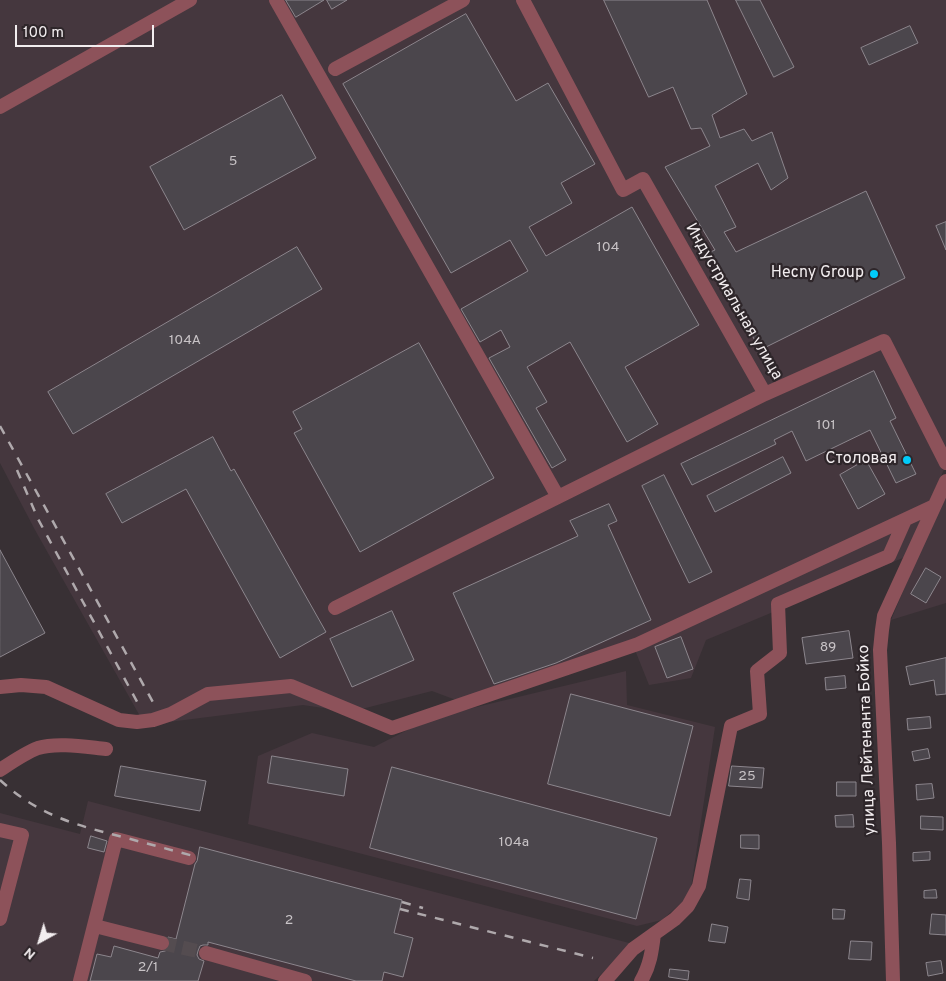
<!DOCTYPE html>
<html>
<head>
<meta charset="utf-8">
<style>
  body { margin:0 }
  #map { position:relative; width:946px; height:981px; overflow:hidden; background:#383034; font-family:Overpass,sans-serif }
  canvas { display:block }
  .north { position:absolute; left:15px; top:916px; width:50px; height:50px; -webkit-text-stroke:4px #2e262a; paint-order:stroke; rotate:219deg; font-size:14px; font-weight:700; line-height:20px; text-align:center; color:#f2edef }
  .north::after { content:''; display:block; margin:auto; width:18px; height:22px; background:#f2edef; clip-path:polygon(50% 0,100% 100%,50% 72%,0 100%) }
  .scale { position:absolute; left:15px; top:25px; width:139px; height:22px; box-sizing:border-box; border:2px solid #f2edef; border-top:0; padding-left:6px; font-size:15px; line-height:18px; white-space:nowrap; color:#f2edef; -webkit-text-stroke:4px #2e262a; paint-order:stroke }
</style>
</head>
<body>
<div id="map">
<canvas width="946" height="981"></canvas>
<div class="north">N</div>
<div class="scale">100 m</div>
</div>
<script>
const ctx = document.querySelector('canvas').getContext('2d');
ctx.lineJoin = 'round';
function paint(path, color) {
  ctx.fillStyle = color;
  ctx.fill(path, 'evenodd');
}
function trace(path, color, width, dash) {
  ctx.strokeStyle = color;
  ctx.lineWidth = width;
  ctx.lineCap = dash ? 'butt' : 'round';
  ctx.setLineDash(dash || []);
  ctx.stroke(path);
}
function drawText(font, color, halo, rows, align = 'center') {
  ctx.font = font + ' Overpass,sans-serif';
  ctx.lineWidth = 4.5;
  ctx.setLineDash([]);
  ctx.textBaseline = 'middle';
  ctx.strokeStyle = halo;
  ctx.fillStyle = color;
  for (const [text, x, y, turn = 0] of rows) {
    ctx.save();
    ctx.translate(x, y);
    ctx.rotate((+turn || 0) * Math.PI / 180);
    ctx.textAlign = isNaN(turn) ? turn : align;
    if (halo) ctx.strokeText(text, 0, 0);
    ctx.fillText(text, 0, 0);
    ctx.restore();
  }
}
const built = new Path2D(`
  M0 0H946V465L905 557 706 640 691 678 649 685 635 650 472 706 432 691 350 712 303 705 145 725 35 530 0 463Z
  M946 496V603L891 620 930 527Z
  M626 671 627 705 715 727 690 895 662 920 637 926 248 824 258 756 312 733 374 747 431 718Z
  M88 801 633 944 594 981H0V813L80 834Z`);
const building = new Path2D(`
  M286 0H324L296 17Z
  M327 0H347L332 9Z
  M604 0H707L747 94 712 115 720 138 744 129 752 141 772 132 788 178 771 190 758 163 715 186 736 227 724 232 736 252 866 191 905 278 760 350 708 253 715 250 665 167 710 146 701 128 691 129 673 87 649 97Z
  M736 0H760L794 67 774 77Z
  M466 14 516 101 548 83 595 164 561 183 572 203 529 227 546 256 632 207 699 325 625 367 658 424 627 442 570 342 527 367 547 402 536 408 566 460 552 468 489 358 510 347 501 330 480 342 461 309 528 271 510 240 451 273 343 84Z
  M910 26 918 43 869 65 861 48Z
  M282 95 316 158 184 230 150 167Z
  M946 222V250L936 226Z
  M297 247 322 289 73 434 48 392Z
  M419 343 494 478 360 552 294 433 302 429 293 412Z
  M874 371 896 418 890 421 916 474 896 483 870 430 806 461 792 431 774 440 776 444 692 485 681 464Z
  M213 437 231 471 234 469 326 632 280 658 186 489 122 523 106 494Z
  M783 457 791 473 715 512 707 496Z
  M866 460 885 494 858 509 840 475Z
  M664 475 712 572 689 583 642 486Z
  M609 504 617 521 608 525 651 620 556 663 494 684 453 593 578 536 570 521Z
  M0 550 45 633 0 657Z
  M926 568 941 577 926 603 911 594Z
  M392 611 414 660 352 687 330 639Z
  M849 631 853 658 806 664 802 638Z
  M681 637 693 669 667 678 655 647Z
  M946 658V694L936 695 934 680 910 685 906 667Z
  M845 676 846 688 826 690 825 678Z
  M571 694 693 726 670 816 548 784Z
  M930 717 931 728 908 730 907 719Z
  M928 749 930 758 914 761 912 752Z
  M272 756 348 769 344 796 268 783Z
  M121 766 206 781 200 811 115 796Z
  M732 766 764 768 762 788 729 786Z
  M392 767 657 838 636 919 370 848Z
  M837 782H856V796H837Z
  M932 784 934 798 917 800 916 785Z
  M853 815 854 827H836L835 816Z
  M921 816 943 817V830L921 829Z
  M741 835H759V849L741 848Z
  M91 836 107 841 104 852 88 848Z
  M200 847 402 900 394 933 413 938 403 977 384 972 382 981H356L208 942V945H203L200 946 198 951 197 955 199 959 204 961 198 981H90L97 954 111 957 114 946 158 958 160 952 165 951 169 949 170 946V941L168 937 176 939 195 864 197 861Z
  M930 852V860L913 861V853Z
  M740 879 751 880 749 900 737 898Z
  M936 890 937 898H924V891Z
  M833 909 845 910 844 919H833Z
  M932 914 946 915V935L930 934Z
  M712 924 728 927 725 943 709 941Z
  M851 941 872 942 871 960 849 959Z
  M941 961 943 973 928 976 926 963Z
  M670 969 689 971 688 980 669 977Z`);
const minorTunnel = new Path2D(`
  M162 943 206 953`);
const minor = new Path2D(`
  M276 0 558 497 765 394
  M523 0 623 190 643 179 765 394 884 341 946 463
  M335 69 463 0
  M0 107 190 0
  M335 608 558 497
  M0 687 21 685 46 687 119 720 137 722 153 720 171 714 208 694 291 686 392 728 638 644 934 506
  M0 770C12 762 25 753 38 748 57 742 86 747 106 749
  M0 830 22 835 0 919
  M95 926 162 943
  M206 953 305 981
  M80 981 116 839 189 858
  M605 981 633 949 675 919 688 906 699 886 731 726 760 714 757 671 780 653 778 604 889 556 905 520
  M641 981C650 966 652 951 654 934
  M893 981 889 843 880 650 882 630 884 616 946 481`);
const rail = new Path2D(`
  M0 426 154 704
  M17 470 38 519 141 709
  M0 780C38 815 75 825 123 837 148 844 172 850 197 857
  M402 902 423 908
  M400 909 593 958`);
const markers = [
  [874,274,5,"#01cbf9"],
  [907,460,5,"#01cbf9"]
];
const numberNames = [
  ["5",233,162],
  ["104",608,248],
  ["104А",185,341],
  ["101",826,426],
  ["89",828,648],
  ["25",747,777],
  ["104а",514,843],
  ["2",289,921],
  ["2/1",148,968]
];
const poiNames = [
  ["Hecny Group",864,274],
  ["Столовая",897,460]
];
const streetNames = [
  ["Индустриальная улица",733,302,60],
  ["улица Лейтенанта Бойко",868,740,-92]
];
paint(built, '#45373e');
paint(building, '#4b464c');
trace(building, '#8c868d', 1);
trace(minorTunnel, '#544c50', 14, [14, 7]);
trace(minor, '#8d525a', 14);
trace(rail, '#afa9ac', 2.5, [9, 9]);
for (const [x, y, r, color] of markers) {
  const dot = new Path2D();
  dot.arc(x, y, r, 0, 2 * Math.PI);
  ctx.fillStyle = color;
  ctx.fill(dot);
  trace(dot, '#2e262a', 2);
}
drawText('14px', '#c8c3c6', null, numberNames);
drawText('16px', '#f2edef', '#2e262a', poiNames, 'right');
drawText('16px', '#f2edef', '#2e262a', streetNames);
</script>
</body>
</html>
